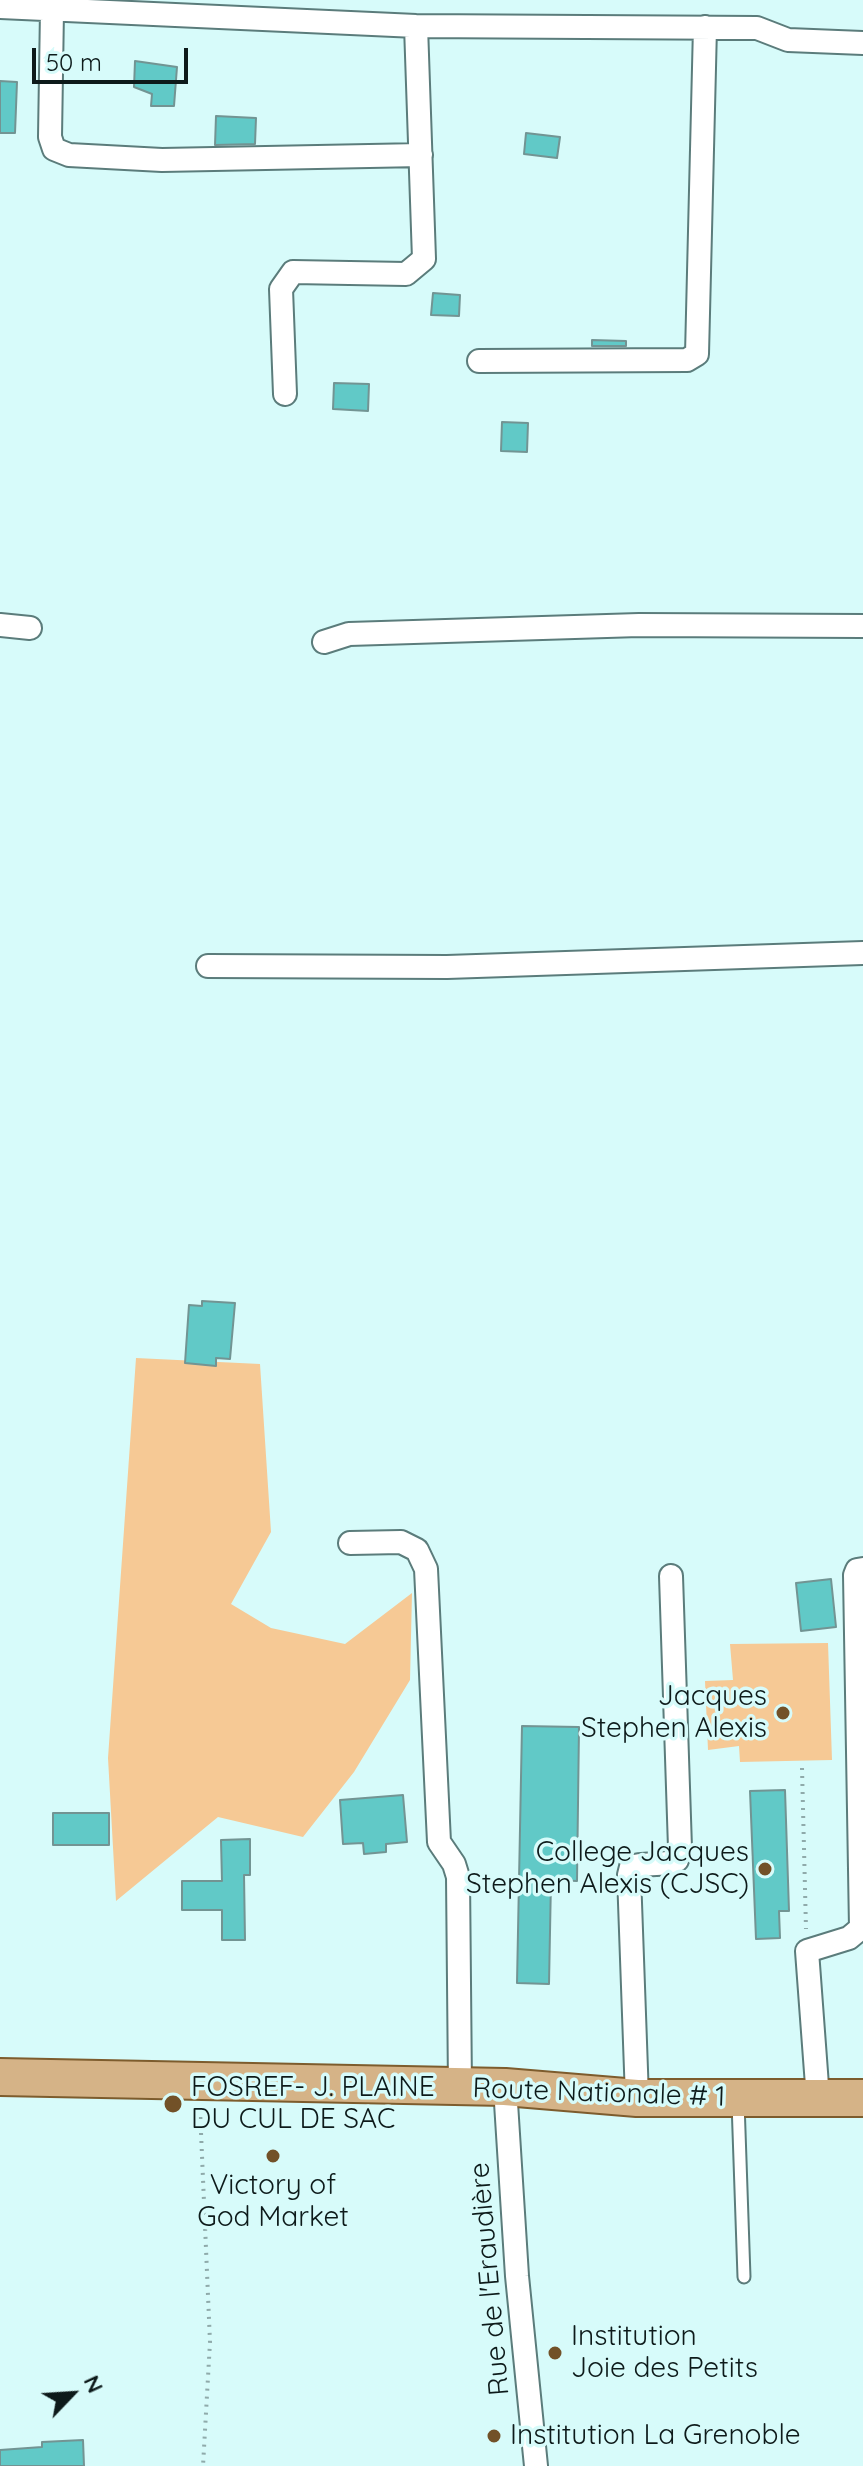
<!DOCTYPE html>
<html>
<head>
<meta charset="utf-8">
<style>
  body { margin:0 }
  #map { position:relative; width:863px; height:2466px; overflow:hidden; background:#d7fbfa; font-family:Quicksand,sans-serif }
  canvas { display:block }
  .north { position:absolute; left:32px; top:2354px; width:80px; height:80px; -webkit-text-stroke:6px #d7fbfa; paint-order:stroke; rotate:65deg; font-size:22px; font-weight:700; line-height:32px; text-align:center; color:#0d1a1a }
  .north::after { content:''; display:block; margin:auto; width:28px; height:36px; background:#0d1a1a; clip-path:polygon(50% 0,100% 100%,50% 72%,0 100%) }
  .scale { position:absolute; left:32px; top:48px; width:156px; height:36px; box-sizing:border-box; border:4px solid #0d1a1a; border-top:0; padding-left:10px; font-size:24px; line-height:28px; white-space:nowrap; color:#0d1a1a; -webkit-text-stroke:6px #d7fbfa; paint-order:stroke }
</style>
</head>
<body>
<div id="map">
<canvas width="863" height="2466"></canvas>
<div class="north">N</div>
<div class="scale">50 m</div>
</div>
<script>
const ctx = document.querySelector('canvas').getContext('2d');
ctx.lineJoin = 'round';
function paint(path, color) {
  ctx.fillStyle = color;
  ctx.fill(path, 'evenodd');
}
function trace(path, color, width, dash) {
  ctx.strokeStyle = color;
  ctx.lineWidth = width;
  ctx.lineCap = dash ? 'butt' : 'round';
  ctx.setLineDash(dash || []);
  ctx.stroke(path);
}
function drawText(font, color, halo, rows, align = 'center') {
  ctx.font = font + ' Quicksand,sans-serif';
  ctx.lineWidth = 7;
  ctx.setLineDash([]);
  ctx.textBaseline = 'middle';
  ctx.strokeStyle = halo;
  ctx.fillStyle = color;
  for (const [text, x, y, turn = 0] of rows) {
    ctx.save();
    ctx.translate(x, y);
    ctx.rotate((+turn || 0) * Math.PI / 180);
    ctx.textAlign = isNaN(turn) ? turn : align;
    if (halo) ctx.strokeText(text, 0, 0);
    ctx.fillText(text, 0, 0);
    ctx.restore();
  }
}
const green = new Path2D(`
  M136 1358 260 1364 271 1532 231 1604 271 1628 345 1644 412 1593 410 1680 354 1772 303 1837 218 1817 116 1901 108 1758Z
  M828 1643 832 1760 740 1762 739 1746 708 1750 705 1681 733 1680 730 1644Z`);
const building = new Path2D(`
  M135 61 177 67 174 106H151L152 94 134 87Z
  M0 81 17 82 15 133H0Z
  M216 116 256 118 255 144 215 145Z
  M526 133 560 137 557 158 524 154Z
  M433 293 460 295 459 316 431 315Z
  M592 340 626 341V346H592Z
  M334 383 369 384 368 411 333 409Z
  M502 422 528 423 527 452 501 451Z
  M202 1301 235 1303 230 1359 216 1358V1366L185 1363 189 1305 202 1306Z
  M831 1579 836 1627 801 1631 796 1583Z
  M522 1726 579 1727 577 1881 551 1880 549 1984 517 1983Z
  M785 1790 789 1911H779L780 1938 756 1939 750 1791Z
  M403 1795 407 1842 386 1844V1852L364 1854 363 1843 343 1844 340 1800Z
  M53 1813H109V1845H53Z
  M250 1839V1875H244L245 1940H222V1910H182V1881H222L221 1840Z
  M83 2440 84 2466H0V2450L42 2447V2442Z`);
const path = new Path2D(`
  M802 1768 806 1929
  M200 2109 210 2342 203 2466`);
const lane = new Path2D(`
  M738 2102 744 2277`);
const street = new Path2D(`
  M0 7 416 26 757 28 788 40 863 43
  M52 10 50 137 54 149 69 155 162 160 421 155
  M479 361 687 360 697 354 705 27
  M285 394 281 289 293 272 406 274 424 259 416 26
  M0 625 30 628
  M324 642 349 634 639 625 863 626
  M208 966 447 967 863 953
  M350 1543 401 1542 417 1550 426 1569 439 1842 454 1864 458 1877 460 2088
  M505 2087 517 2276 536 2466
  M637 2098 629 1875 631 1867C646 1862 662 1867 677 1860L680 1848 671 1576
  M818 2099 807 1951 849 1938 861 1928 855 1575 857 1570 863 1569`);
const primary = new Path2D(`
  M0 2077 505 2087 637 2098H863`);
const markers = [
  [783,1713,8,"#725128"],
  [765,1869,8,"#725128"],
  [173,2104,10,"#725128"],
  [273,2156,8,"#725128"],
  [555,2353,8,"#725128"],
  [494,2436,8,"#725128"]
];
const poiNames = [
  ["Jacques",767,1697,"right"],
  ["Stephen Alexis",767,1729,"right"],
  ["College Jacques",749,1853,"right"],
  ["Stephen Alexis (CJSC)",749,1885,"right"],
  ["FOSREF- J. PLAINE",191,2088],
  ["DU CUL DE SAC",191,2120],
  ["Victory of",273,2186,"center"],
  ["God Market",273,2218,"center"],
  ["Institution",571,2337],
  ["Joie des Petits",571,2369],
  ["Institution La Grenoble",510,2436]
];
const streetNames = [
  ["Route Nationale # 1",599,2093,2],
  ["Rue de l'Eraudière",490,2279,-95]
];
paint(green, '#f6c995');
paint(building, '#61c9c7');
trace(building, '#729493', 2);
trace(lane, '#5b7c7b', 15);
trace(street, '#5b7c7b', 26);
trace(primary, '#7d5c2d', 40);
trace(path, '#8faaaa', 4, [2, 6]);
trace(lane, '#fff', 11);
trace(street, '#fff', 22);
trace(primary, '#d5b387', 36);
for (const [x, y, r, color] of markers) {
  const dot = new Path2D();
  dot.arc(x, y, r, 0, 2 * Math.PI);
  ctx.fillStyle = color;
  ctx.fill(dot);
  trace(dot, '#d7fbfa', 3);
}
drawText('28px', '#0d1a1a', '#d7fbfa', poiNames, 'left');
drawText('28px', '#0d1a1a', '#d7fbfa', streetNames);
</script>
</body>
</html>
